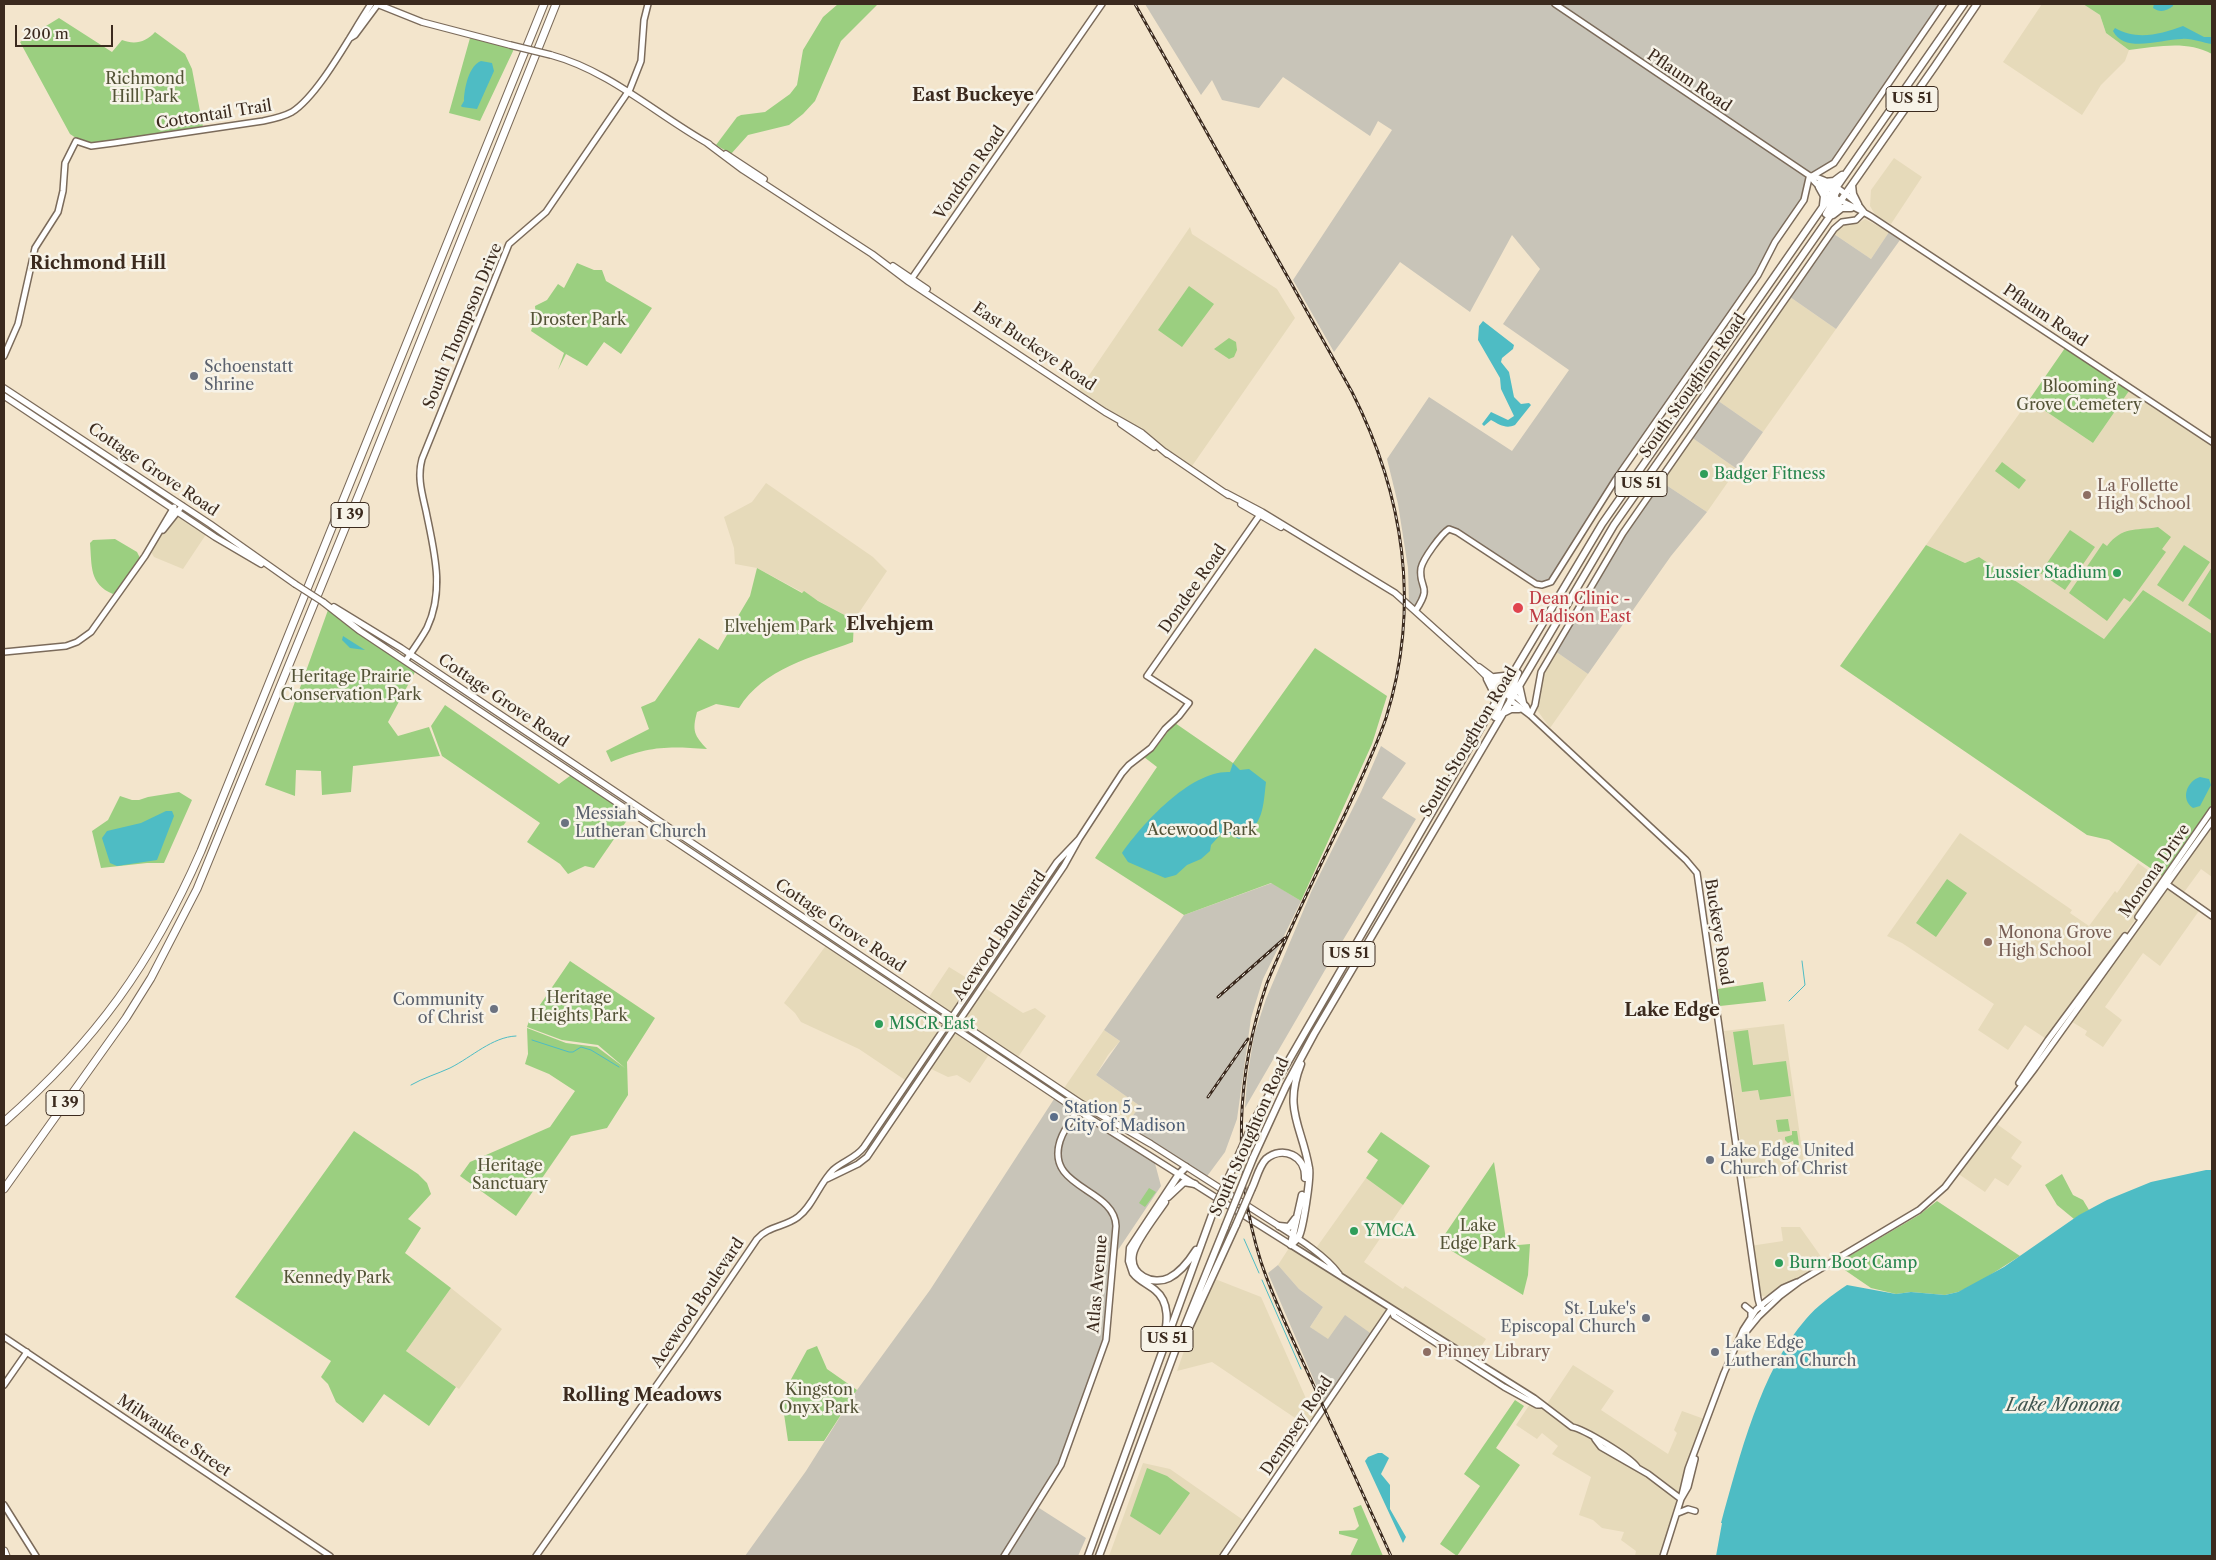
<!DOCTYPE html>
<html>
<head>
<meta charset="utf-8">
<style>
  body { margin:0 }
  #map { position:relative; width:2216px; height:1560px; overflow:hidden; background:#f3e5cc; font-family:"Libre Caslon Text",serif }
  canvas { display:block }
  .frame { position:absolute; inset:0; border:5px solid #3b2a1e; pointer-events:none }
  .scale { position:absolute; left:15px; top:25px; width:98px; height:22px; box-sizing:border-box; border:2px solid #3b2a1e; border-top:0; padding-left:6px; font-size:15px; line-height:18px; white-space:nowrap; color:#3b2a1e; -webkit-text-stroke:4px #f7f3e8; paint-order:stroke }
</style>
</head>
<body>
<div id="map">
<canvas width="2216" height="1560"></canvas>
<div class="frame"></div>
<div class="scale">200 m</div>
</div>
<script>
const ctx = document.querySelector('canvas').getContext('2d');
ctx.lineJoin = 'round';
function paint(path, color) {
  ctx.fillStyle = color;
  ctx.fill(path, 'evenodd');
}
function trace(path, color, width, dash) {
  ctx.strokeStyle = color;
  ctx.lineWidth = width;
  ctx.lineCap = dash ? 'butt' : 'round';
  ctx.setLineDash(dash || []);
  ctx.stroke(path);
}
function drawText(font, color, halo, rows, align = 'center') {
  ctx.font = font + ' "Libre Caslon Text",serif';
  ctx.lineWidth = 5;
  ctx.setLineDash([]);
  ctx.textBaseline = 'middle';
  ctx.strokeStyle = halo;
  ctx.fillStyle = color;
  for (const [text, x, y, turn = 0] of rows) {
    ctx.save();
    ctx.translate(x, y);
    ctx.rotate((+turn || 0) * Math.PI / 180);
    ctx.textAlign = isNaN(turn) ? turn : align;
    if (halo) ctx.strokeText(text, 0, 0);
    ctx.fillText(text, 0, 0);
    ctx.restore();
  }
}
const built = new Path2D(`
  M2042 4H2083L2100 15 2106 33 2129 50 2125 61 2101 85 2082 115 2003 62Z
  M1894 158 1922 177 1891 224 1876 216 1870 206 1871 190Z
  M1865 219 1889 232 1871 259 1834 234 1844 224H1857Z
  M1190 227 1192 234 1277 289 1295 318 1192 466 1079 390Z
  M1790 297 1836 329 1763 432 1717 400Z
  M2129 391 2212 446V634L2143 590 2104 639 1979 557 1965 563 1926 545 2029 400 2093 443Z
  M1691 437 1737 469 1707 512 1660 481Z
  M766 483 873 557 887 571 854 620 757 568 735 564 734 548 724 517 752 502Z
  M179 516 207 533 183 569 154 557 151 552 165 530Z
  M1555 651 1588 674 1550 728 1537 710 1541 677Z
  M2212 821V877L2201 869 2182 895 2201 908 2160 966 2143 953 2105 1007 2122 1020 2103 1047 2085 1035 2087 1031 2069 1020Z
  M1960 833 2072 910 2070 913 2089 926 2115 891 2117 893 2138 863 2163 881 2048 1040 2025 1025 2008 1050 1978 1030 1994 1004 1902 943 1887 936Z
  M827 944 947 1024 908 1082 859 1049 801 1022 795 1013 784 1003Z
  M949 967 975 983 952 1017 927 1000Z
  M982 986 1023 1013 1035 1008 1046 1016 1016 1060 958 1021Z
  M1784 1024 1805 1171 1746 1179 1724 1031Z
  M953 1028 990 1053 970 1083 957 1075 948 1077 927 1067Z
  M1104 1030 1120 1041 1108 1055 1096 1075 1140 1106 1123 1129 1062 1091Z
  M1994 1122 2022 1142 2011 1158 2022 1166 2008 1186 1995 1178 1985 1192 1957 1173Z
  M1366 1178 1403 1205 1364 1262 1403 1289 1405 1286 1486 1339 1472 1360 1391 1309 1373 1335 1328 1340 1310 1327 1323 1307 1299 1289 1278 1265 1291 1245 1339 1274 1314 1251Z
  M1781 1227H1800L1827 1265 1770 1297H1766L1757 1294 1750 1246 1783 1241Z
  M1210 1277 1261 1297 1308 1403 1319 1414 1310 1428 1212 1362 1177 1371Z
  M451 1288 502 1329 459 1389 406 1351Z
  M1573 1365 1614 1391 1601 1410 1668 1454 1677 1433 1674 1430 1682 1411 1707 1420 1663 1556H1635L1636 1551 1621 1540 1624 1532 1602 1528 1593 1520 1579 1515 1591 1477 1552 1454 1558 1446 1542 1433 1537 1439 1516 1425 1534 1398 1545 1407Z
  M1143 1463 1170 1469 1246 1522 1223 1556H1109Z`);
const industrial = new Path2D(`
  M1145 4H1943L1834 163 1813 174 1806 191 1758 275 1616 479 1553 579 1542 585 1453 529 1443 534 1421 570 1425 588 1416 610 1409 604 1408 568 1398 504 1387 459 1429 397 1512 451 1569 370 1503 324 1540 269 1512 235 1470 312 1400 262 1334 352 1293 280 1392 130 1378 121 1370 136 1283 77 1259 108 1222 100 1212 80 1201 95Z
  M1889 232 1900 240 1836 329 1790 297 1834 234 1871 259Z
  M1717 400 1763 432 1737 469 1691 437Z
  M1660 481 1707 512 1671 556 1588 674 1555 651 1615 551Z
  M1381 746 1406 763 1382 798 1416 819 1325 970 1245 1108 1247 1079 1254 1035 1266 999 1312 890 1361 792Z
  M1272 883 1301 901 1263 979 1251 1018 1237 1119 1225 1152 1205 1179 1123 1129 1140 1106 1096 1075 1120 1041 1104 1030 1184 915Z
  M1056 1096 1153 1156 1161 1186 1114 1256 1108 1334 1061 1465 1036 1506 1086 1538 1078 1556H745L806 1471 857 1390 930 1290Z
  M1278 1265 1299 1289 1323 1307 1310 1327 1328 1339 1345 1315 1373 1335 1325 1406 1268 1273Z`);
const green = new Path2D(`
  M838 4H878L841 41 815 101 803 114 789 125 748 135 731 154 716 145 737 117 741 115 765 112 790 94 797 85 803 50 823 17Z
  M2083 4H2212V54C2186 40 2157 47 2129 50L2106 33 2100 15Z
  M59 18 112 52 122 40C135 45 146 42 155 32L185 54 192 69 203 127 92 143 76 138 70 134 20 42Z
  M470 38 514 49 480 121 449 113Z
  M577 263 594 270H602L606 281 652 308 621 354 604 342 587 366 566 354 558 370 564 353 531 331 536 317 535 306 547 300 558 284 564 288Z
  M1189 286 1214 304 1182 347 1158 330Z
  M1229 338 1236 342 1237 350 1234 357 1229 359 1214 349Z
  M2065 348 2129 391 2093 443 2029 400Z
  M2002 462 2026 480 2019 489 1995 471Z
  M2158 527 2171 537 2162 549 2166 552 2130 602 2124 598 2107 621 2069 593 2103 543 2107 546C2123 526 2134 531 2158 527Z
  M2070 530 2095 547 2065 590 2040 573Z
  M115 539 137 552 140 558 117 591 113 594C89 584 92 566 90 543L93 540Z
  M1926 545 1965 563 1979 557 2104 639 2143 590 2212 634V804L2162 876 2109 840 2087 835 1840 666Z
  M2184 545 2210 562 2183 602 2157 585Z
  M2212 567V621L2188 605Z
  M757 568 802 593 804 591 818 601 854 620 853 642C811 658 764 668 739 708L716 704 697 712C692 731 694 735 707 749 667 746 649 746 611 762L606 751 649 729 641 707 655 701 699 638 718 650 750 596Z
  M328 610 416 670 388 722 398 736 429 727 440 756 353 766 351 792 322 795 321 771 296 770 295 796 265 785Z
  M1315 648 1387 696 1372 744 1301 901 1271 883 1184 915 1095 858 1157 767 1144 757 1154 750 1172 726 1175 723 1233 763Z
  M445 705 559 784 574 773 632 813 594 868 585 866 568 874 560 864 527 842 540 823 442 756 431 726Z
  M179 792 192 800 164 863H147L101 868 92 831 108 820 120 796 132 800H139L148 797Z
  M1947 879 1967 893 1936 937 1916 923Z
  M570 961 655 1018 627 1062 628 1095 607 1128 571 1136 516 1216 460 1176 470 1162 550 1127 575 1091 549 1074 525 1064 528 1054 527 1028 566 1043 597 1047 625 1068 598 1045 562 1040 527 1027 529 1021Z
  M1763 982 1766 1001 1720 1006 1718 989Z
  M1748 1030 1753 1065 1786 1061 1791 1096 1760 1100 1758 1090 1742 1092 1733 1032Z
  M1788 1119 1790 1131 1778 1132 1776 1120Z
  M354 1131 418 1174 427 1183 431 1194 408 1219 421 1228 405 1253 451 1288 406 1351 456 1387 429 1426 384 1394 363 1423 336 1402 328 1384 321 1377 331 1361 235 1297Z
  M1792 1131H1797L1799 1145 1794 1146 1793 1141 1788 1143 1785 1140V1137L1792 1135Z
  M1381 1132 1430 1166 1403 1205 1366 1178 1378 1160 1367 1152Z
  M1494 1162 1507 1246 1530 1244 1528 1275 1523 1295 1439 1243Z
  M2062 1174 2073 1195 2083 1200 2089 1210 2074 1219 2057 1205 2045 1185Z
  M1149 1188 1156 1192 1145 1207 1139 1203Z
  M1937 1201 2020 1256 1976 1284 1958 1292 1945 1295 1911 1292 1896 1294 1871 1288 1836 1264 1919 1215Z
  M817 1346 827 1369 857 1390 824 1441H788L784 1414 780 1408 794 1388 789 1383 807 1350Z
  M1515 1400 1524 1406 1496 1448 1520 1465 1457 1556 1440 1544 1480 1486 1464 1474Z
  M1147 1468 1167 1476 1190 1493 1160 1535 1130 1516Z
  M1361 1505 1383 1556H1350L1358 1539 1339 1534V1531L1355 1530 1359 1526 1353 1508Z`);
const water = new Path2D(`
  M2154 4H2173V6C2167 11 2160 13 2153 8Z
  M2183 26 2204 37H2212V44C2202 43 2192 38 2182 39 2161 39 2125 54 2113 31L2115 28C2137 41 2161 34 2183 26Z
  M481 61 492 63 494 71 477 109 462 107 461 106 464 101C464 89 469 65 481 61Z
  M1483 321 1514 345 1513 349 1502 358 1501 362 1509 372 1514 397 1521 404 1529 403 1531 405 1515 425C1506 429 1500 425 1491 420L1484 426 1482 424 1491 412 1508 420 1514 416 1501 389 1500 378 1478 340 1479 326Z
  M343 636 365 650 350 648 342 640Z
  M1233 763 1240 770 1249 769 1266 782C1263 807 1264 825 1239 839L1231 835 1221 834 1211 845 1210 851 1201 859 1187 865 1176 875 1165 878 1128 862 1122 853C1143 823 1191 770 1230 772Z
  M2200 777 2209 779 2211 785 2200 806 2193 808C2180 799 2187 781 2200 777Z
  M166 811H172L174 816 157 860 117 866 110 863 102 838 107 831 141 823Z
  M2206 1170H2212V1556H1716L1722 1523H1721C1739 1458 1761 1370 1806 1319 1817 1306 1832 1295 1847 1285L1896 1294 1911 1292 1945 1295 1958 1292 2004 1267 2079 1215 2107 1200 2151 1182Z
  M1378 1453H1382L1389 1458 1381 1474 1390 1485V1509L1406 1537 1403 1543 1365 1461 1368 1457Z`);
const stream = new Path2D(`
  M1789 1001 1805 985 1802 961
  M532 1040 569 1052H573L581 1047 591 1050 619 1067
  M411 1085C423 1078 437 1074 450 1068 472 1057 492 1037 516 1036
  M1244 1239 1259 1273
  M1262 1280 1301 1369`);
const tertiary = new Path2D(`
  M1555 4 1810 176C1826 199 1853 204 1875 219L2212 442
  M350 38 355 35 378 4
  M1811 176C1827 178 1855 199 1864 212
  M1818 183 1837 192
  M910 281 1102 4
  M4 356 18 324 35 248 58 212 63 191 65 163 76 141 91 146 114 143 263 121C273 119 283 117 292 112 320 94 352 32 371 4
  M163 530 182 506
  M1416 610C1433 584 1418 589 1421 568 1423 559 1441 534 1449 529L1457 532 1536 584 1542 585 1551 582 1616 479 1758 275 1775 242 1804 200 1809 178 1834 163 1943 4
  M4 652 66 646 77 642 91 632 145 556 174 507
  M406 660C413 650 421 639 427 628 445 590 434 551 426 511 422 493 417 477 422 459L509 244 546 212 630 89 641 61 644 20 648 4
  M1513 694 1526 706 1530 715
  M1510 700 1530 715 1686 860 1697 873 1758 1299 1760 1306 1764 1310
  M1530 715 1535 705 1541 672 1623 533 1834 229 1842 222 1856 220 1864 212
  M2165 883 2212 916
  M2138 917 2212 810
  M2019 1083 2048 1040 2125 936
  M827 1179 858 1164 867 1157 1064 866 1079 839 1122 773 1129 765 1151 748 1165 729 1179 716 1189 703 1147 676 1259 516
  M1280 1227C1299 1239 1326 1256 1339 1274
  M1291 1245 1534 1398 1572 1427C1584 1429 1630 1457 1637 1467
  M1745 1306 1751 1311V1317
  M1391 1309 1394 1316 1504 1387 1537 1405H1540
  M4 1337 330 1556
  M1741 1338 1759 1316 1780 1296 1800 1281 1919 1210 1945 1187 2035 1068 2212 821
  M4 1385 27 1352
  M1595 1439 1601 1447 1648 1474 1681 1499
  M1681 1499 1688 1487 1695 1459
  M4 1505 36 1556
  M1678 1513 1688 1509 1695 1511
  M536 1556 685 1345 757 1239C768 1226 785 1227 798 1217 813 1206 819 1184 833 1170 843 1161 856 1158 864 1147L1057 862 1079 839
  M1004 1556 1061 1465 1106 1340 1116 1226C1115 1188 1045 1189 1060 1141 1064 1128 1074 1116 1082 1104
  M1223 1556 1391 1309
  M1663 1556 1681 1499 1688 1469 1724 1373 1743 1330 1756 1310 1764 1303 1783 1288 1797 1282`);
const secondary = new Path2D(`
  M377 4 422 22 510 45
  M551 55C610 71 657 115 709 144
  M707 143 743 170 872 254 909 282 1105 412 1142 433 1167 454
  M726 154 764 179
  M893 266 927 289
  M4 388 210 524 295 584
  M4 396 215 537 261 564
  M1121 424 1154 447
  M1165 452 1228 495
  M1226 493 1262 512 1395 593 1474 664 1504 694
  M1241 504 1281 527
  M323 602 360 631 1074 1108 1291 1245
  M334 607 401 648 1082 1104 1151 1144 1279 1226
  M1479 667 1507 688`);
const primary = new Path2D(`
  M1825 182 1834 181 1842 175
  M1852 185 1853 194 1858 204
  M1819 187 1824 196 1823 205
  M1826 214 1834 200 1836 191
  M1833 215 1842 208H1851
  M1495 677 1513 675
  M1487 679 1494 693 1495 704
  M1519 685 1523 703
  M1509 696 1518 673
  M1503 713 1511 709H1519
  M1495 717 1505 692
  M1255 1119 1491 710 1602 524 1964 4
  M1253 1158 1286 1086 1314 1034 1614 525 1935 66 1977 4
  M1252 1188C1256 1180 1259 1166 1266 1159 1283 1145 1306 1156 1305 1178
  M1168 1197 1184 1182 1195 1184
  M1165 1202C1157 1214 1135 1242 1133 1254 1129 1275 1153 1286 1169 1278 1181 1272 1189 1261 1196 1250
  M1279 1226 1289 1227 1295 1219
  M1291 1244 1302 1195
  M1291 1245C1294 1242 1297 1240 1299 1236 1303 1228 1311 1177 1309 1168 1302 1126 1283 1110 1301 1064
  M1186 1334 1236 1225
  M1163 1339C1168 1324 1170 1302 1155 1290 1148 1284 1139 1281 1133 1273L1129 1261 1130 1248 1179 1174 1186 1167
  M1088 1556 1213 1212
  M1099 1556 1178 1343 1225 1227`);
const motorway = new Path2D(`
  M4 1122C96 1041 152 963 201 851L544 4
  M4 1189 126 1018 151 978 197 889 364 482 556 4
  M4 1551 6 1556`);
const rail = new Path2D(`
  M1135 4 1352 392C1404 495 1421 606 1386 718 1375 750 1360 781 1346 812 1319 868 1291 925 1267 983 1236 1074 1232 1170 1261 1262 1275 1304 1295 1344 1313 1384 1339 1441 1365 1499 1391 1556
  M1218 997 1285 938
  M1208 1097 1248 1039`);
const secondaryBridge = new Path2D(`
  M510 45 551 55
  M295 584 323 602`);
const primaryBridge = new Path2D(`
  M1213 1212 1255 1119
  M1236 1225 1252 1188
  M1225 1227 1253 1158`);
const markers = [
  [194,376,5,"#6b7280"],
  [1704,474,5,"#2e9e5b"],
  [2087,495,5,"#8d6e63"],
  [2117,573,5,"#2e9e5b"],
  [1518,608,6,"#e0444e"],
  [565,823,5,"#6b7280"],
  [1988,942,5,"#8d6e63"],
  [494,1009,5,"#6b7280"],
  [879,1024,5,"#2e9e5b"],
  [1054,1117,5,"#5c6f8a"],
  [1710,1160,5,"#6b7280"],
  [1354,1231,5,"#2e9e5b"],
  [1779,1263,5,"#2e9e5b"],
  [1646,1318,5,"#6b7280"],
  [1427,1352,5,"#8d6e63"],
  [1715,1352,5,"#6b7280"]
];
const shields = [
  [1912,99,52],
  [1641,484,52],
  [350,515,38],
  [1349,954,52],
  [65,1103,38],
  [1167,1339,52]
];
const shieldNames = [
  ["US 51",1912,99],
  ["US 51",1641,484],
  ["I 39",350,515],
  ["US 51",1349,954],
  ["I 39",65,1103],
  ["US 51",1167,1339]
];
const parkNames = [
  ["Richmond",145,79],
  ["Hill Park",145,97],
  ["Droster Park",578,320],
  ["Blooming",2079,387],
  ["Grove Cemetery",2079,405],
  ["Elvehjem Park",779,627],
  ["Heritage Prairie",351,677],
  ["Conservation Park",351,695],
  ["Acewood Park",1202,830],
  ["Heritage",579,998],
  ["Heights Park",579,1016],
  ["Heritage",510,1166],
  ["Sanctuary",510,1184],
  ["Lake",1478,1226],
  ["Edge Park",1478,1244],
  ["Kennedy Park",337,1278],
  ["Kingston",819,1390],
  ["Onyx Park",819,1408]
];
const streetNames = [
  ["Pflaum Road",1689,81,34],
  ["Cottontail Trail",214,115,-9],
  ["Vondron Road",970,173,-55],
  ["Pflaum Road",2045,316,34],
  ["South Thompson Drive",463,326,-67],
  ["East Buckeye Road",1034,347,34],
  ["South Stoughton Road",1693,386,-55],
  ["Cottage Grove Road",153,470,34],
  ["Dondee Road",1193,589,-55],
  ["Cottage Grove Road",503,701,34],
  ["South Stoughton Road",1469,742,-59],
  ["Monona Drive",2155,871,-55],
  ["Cottage Grove Road",840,926,34],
  ["Buckeye Road",1718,932,81],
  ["Acewood Boulevard",1000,936,-56],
  ["South Stoughton Road",1250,1137,-66],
  ["Atlas Avenue",1098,1284,-85],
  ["Acewood Boulevard",698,1303,-56],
  ["Dempsey Road",1297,1426,-56],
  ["Milwaukee Street",174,1436,34]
];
const worshipNames = [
  ["Schoenstatt",204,367],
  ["Shrine",204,385],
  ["Messiah",575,814],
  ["Lutheran Church",575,832],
  ["Community",484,1000,"right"],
  ["of Christ",484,1018,"right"],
  ["Lake Edge United",1720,1151],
  ["Church of Christ",1720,1169],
  ["St. Luke's",1636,1309,"right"],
  ["Episcopal Church",1636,1327,"right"],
  ["Lake Edge",1725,1343],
  ["Lutheran Church",1725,1361]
];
const leisureNames = [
  ["Badger Fitness",1714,474],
  ["Lussier Stadium",2107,573,"right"],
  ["MSCR East",889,1024],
  ["YMCA",1364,1231],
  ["Burn Boot Camp",1789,1263]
];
const educationNames = [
  ["La Follette",2097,486],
  ["High School",2097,504],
  ["Monona Grove",1998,933],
  ["High School",1998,951],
  ["Pinney Library",1437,1352]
];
const healthNames = [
  ["Dean Clinic -",1529,599],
  ["Madison East",1529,617]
];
const serviceNames = [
  ["Station 5 -",1064,1108],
  ["City of Madison",1064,1126]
];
const neighbourhoodNames = [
  ["East Buckeye",973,96],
  ["Richmond Hill",98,264],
  ["Elvehjem",890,625],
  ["Lake Edge",1672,1011],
  ["Rolling Meadows",642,1396]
];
const waterNames = [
  ["Lake Monona",2063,1406]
];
paint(built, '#e6daba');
paint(industrial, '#c8c4b8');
paint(green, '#9bcf80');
paint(water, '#4ebcc4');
trace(stream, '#4ebcc4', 1);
trace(tertiary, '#7b6b5b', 8);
trace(secondary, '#7b6b5b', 8);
trace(primary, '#7b6b5b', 9);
trace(motorway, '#7b6b5b', 9);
trace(tertiary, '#fff', 5);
trace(secondary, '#fff', 5.5);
trace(primary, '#fff', 6);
trace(motorway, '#fff', 7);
trace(rail, '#3b2a1e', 3);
trace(rail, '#f7f3e8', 1, [4]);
trace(secondaryBridge, '#7b6b5b', 8, []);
trace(primaryBridge, '#7b6b5b', 9, []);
trace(secondaryBridge, '#fff', 5.5);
trace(primaryBridge, '#fff', 6);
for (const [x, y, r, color] of markers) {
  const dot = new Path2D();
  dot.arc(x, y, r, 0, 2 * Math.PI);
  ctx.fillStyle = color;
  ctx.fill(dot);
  trace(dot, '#f7f3e8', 2);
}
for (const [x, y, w] of shields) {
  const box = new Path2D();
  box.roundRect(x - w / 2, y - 12.5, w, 25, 4);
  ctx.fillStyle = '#f7f3e8';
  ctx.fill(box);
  trace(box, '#3b2a1e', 1);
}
drawText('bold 15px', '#3b2a1e', null, shieldNames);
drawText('16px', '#535336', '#f7f3e8', parkNames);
drawText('16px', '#3b2a1e', '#f7f3e8', streetNames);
drawText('16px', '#5b616d', '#f7f3e8', worshipNames, 'left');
drawText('16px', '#27864d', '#f7f3e8', leisureNames, 'left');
drawText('16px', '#785e54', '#f7f3e8', educationNames, 'left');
drawText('16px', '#be3a42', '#f7f3e8', healthNames, 'left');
drawText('16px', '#4e5e75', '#f7f3e8', serviceNames, 'left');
drawText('bold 18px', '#3b2a1e', '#f7f3e8', neighbourhoodNames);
drawText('italic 18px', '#415650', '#f7f3e8', waterNames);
</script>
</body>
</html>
